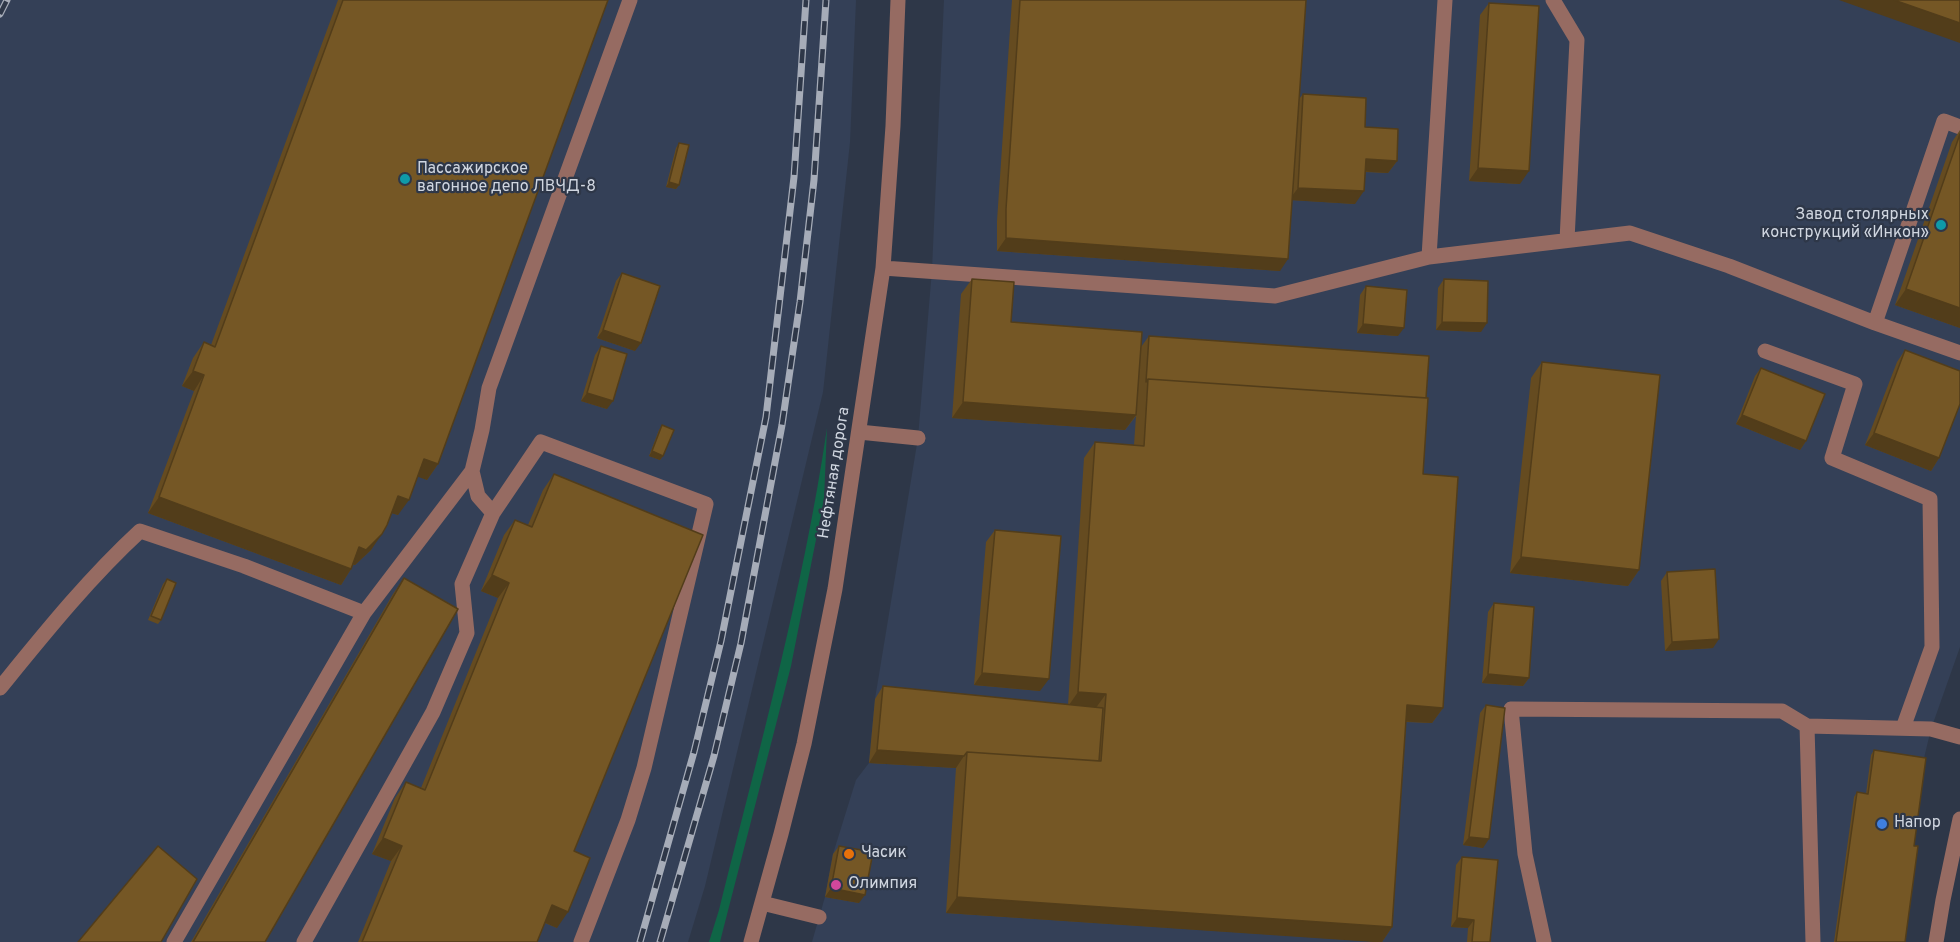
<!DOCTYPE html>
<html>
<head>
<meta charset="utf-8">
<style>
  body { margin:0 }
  canvas { display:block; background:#2e3748 }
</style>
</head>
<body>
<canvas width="1960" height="942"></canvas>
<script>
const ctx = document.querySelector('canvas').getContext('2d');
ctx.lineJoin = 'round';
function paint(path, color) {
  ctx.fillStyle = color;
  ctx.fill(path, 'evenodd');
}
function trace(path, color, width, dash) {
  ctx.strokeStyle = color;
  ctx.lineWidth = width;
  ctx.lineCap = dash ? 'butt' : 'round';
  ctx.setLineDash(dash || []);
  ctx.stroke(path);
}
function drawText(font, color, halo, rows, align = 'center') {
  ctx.font = font + ' Overpass,sans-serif';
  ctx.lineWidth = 4.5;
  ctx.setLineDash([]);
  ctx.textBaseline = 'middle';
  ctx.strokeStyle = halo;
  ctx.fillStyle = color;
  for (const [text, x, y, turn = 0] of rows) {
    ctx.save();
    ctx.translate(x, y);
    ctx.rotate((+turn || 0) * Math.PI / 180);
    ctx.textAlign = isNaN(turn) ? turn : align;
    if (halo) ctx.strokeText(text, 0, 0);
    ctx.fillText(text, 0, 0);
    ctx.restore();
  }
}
const built = new Path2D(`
  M0 0H856L850 142 823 392 705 886 688 942H0Z
  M944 0H1960V647L1931 729 1923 762 1902 942H812L825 897 833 854 856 780 869 763 875 699 918 438 932 270Z`);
const green = new Path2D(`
  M827 428 824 499 791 666 723 930 720 942H709L719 910C759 750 803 591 827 428Z`);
const minor = new Path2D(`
  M1445 0 1429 257 1630 233 1729 266 1875 323 1960 353
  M1553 0 1577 40 1567 240
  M883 268 1275 296 1429 257
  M1875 323 1944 121 1960 127
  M1765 351 1855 384 1832 458 1930 499 1932 647 1903 728
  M859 432 918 438
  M493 513 541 442 706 504 644 768 628 820 581 942
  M0 688C44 634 88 579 140 531L244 566 364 613
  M1807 726 1813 942
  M762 903 819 917
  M174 942 364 613 472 471
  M304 942 433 712 467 633 462 584 493 513 478 496 472 471 482 430 489 388 630 0
  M751 942 781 834 804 744 835 589 883 268 893 126 898 0
  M1544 942 1525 854 1511 709 1782 711 1807 726 1931 729 1960 737
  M1936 942 1943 900 1960 819`);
const rail = new Path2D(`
  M0 14 7 0
  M640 942 694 752 721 641 766 417 794 177 806 0
  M660 942 714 756 741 643 782 425 800 302 814 180 826 0`);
const wall = new Path2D(`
  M338 0H608L438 464 427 480 418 476 398 515 392 513 371 550 355 565H353L351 569 341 585 148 513 194 391 182 386 193 358 204 342 211 345Z
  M1012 0H1306L1299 99 1303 94 1365 127 1397 161 1388 173 1365 172 1355 204 1292 200 1280 271 997 251V221Z
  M1489 3 1520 184 1469 181 1480 15Z
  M1960 130V328L1895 305 1952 142Z
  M679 143V185L676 189 666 187 676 148Z
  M622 273 635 351 597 338 616 281Z
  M972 279 1011 322 1141 347 1149 336 1426 398 1423 474 1443 708 1432 723 1406 722 1392 927 1382 942 946 913 956 768 869 763 875 699 883 686 1068 705 1084 458 1095 442 1134 445 1136 416 1125 430 952 418 961 294Z
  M1444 279 1481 332 1436 330 1438 288Z
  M1366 286 1398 336 1357 333 1360 295Z
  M601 346 607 409 581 401 595 355Z
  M1905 350 1939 458 1931 471 1865 445 1897 362Z
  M1542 362 1639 570 1628 586 1510 573 1531 378Z
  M1761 368 1806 441 1800 450 1736 424 1755 376Z
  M662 425 663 456 660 460 649 456 659 430Z
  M554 474 574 851 557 928 545 923 537 942H358L391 861 372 854 395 798 406 782 421 788 498 598 481 591 504 535 515 520 528 525 543 490Z
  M995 530 1040 691 974 685 986 542Z
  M1667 572 1713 648 1665 651 1661 581Z
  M404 578 265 942H191L393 594Z
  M167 579 161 620 158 624 148 620 163 584Z
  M1494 603 1529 678 1523 686 1482 683 1488 612Z
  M1486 705 1483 848 1463 845 1480 713Z
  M1874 750 1914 846 1905 942H1834L1854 797 1857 792 1866 794 1871 755Z
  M839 846 859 903 825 897 833 854Z
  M1462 857 1490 942H1467L1468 928 1451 927 1456 865Z`);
const shadedWall = new Path2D(`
  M1839 0H1894L1960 23V43Z
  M1366 159 1397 161 1388 173 1357 171Z
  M1478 168 1529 171 1520 184 1469 181Z
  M669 182 679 185 676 189 666 187Z
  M1298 188 1364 191 1355 204 1289 200Z
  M1006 238 1288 259 1280 271 997 251Z
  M1906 289 1960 308V328L1895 305Z
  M1442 322 1487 323 1481 332 1436 330Z
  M1363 324 1404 328 1398 336 1357 333Z
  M603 330 641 343 635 351 597 338Z
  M193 371 204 375 194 391 182 386Z
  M587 393 613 401 607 409 581 401Z
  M963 402 1136 415 1125 430 952 418Z
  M1742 415 1806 441 1800 450 1736 424Z
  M1874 433 1939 458 1931 471 1865 445Z
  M652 451 663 456 660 460 649 456Z
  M424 459 438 464 427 480 413 475Z
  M398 496 409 500 398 515 387 512Z
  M159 497 351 569 341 585 148 513Z
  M382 534 371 550 355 565 348 563 359 547Z
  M1521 557 1639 570 1628 586 1510 573Z
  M492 575 509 583 498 598 481 591Z
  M1719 639 1713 648 1665 651 1672 642Z
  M982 673 1049 679 1040 691 974 685Z
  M1488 674 1529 678 1523 686 1482 683Z
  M1078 692 1106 694 1095 709 1067 708Z
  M1407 705 1443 708 1432 723 1396 721Z
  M877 750 964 756 956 768 869 763Z
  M1469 837 1489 839 1483 848 1463 845Z
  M383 838 402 846 391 861 372 854Z
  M831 888 865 895 859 903 825 897Z
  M957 897 1392 927 1382 942H1374L946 913Z
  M552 905 568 912 557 928 541 921Z
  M1457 918 1474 920 1468 928 1451 927Z`);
const building = new Path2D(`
  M343 0H608L438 464 424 459 409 500 398 496 387 525 382 534 366 550 359 547 351 569 159 497 204 375 193 371 204 342 215 347Z
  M1020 0H1306L1288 259 1006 238V209Z
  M1894 0H1960V23Z
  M1489 3 1539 6 1529 171 1478 168Z
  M1303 94 1366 98 1365 127 1398 129 1397 161 1366 159 1364 191 1298 188Z
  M1960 134V308L1906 289Z
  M679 143 689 145 679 185 669 182Z
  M622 273 660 286 641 343 603 330Z
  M972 279 1014 282 1011 322 1142 332 1136 415 963 402Z
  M1444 279 1488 281 1487 323 1442 322Z
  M1366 286 1407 290 1404 328 1363 324Z
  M1149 336 1429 356 1426 398 1148 379 1146 382Z
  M601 346 627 354 613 401 587 393Z
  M1905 350 1960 371V404L1939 458 1874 433Z
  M1542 362 1660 375 1639 570 1521 557Z
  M1761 368 1825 394 1806 441 1742 415Z
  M1148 379 1428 398 1423 474 1458 477 1443 708 1407 705 1392 927 957 897 967 752 1101 761 1106 694 1078 692 1095 442 1144 446Z
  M662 425 674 430 663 456 652 451Z
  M554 474 703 535 574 851 590 858 568 912 552 905 537 942H362L402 846 383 838 406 782 425 790 509 583 492 575 515 520 532 527Z
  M995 530 1061 536 1049 679 982 673Z
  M1715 569 1719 639 1672 642 1667 572Z
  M404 578 458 609 265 942H193Z
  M167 579 176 583 161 620 151 616Z
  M1494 603 1534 607 1529 678 1488 674Z
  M883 686 1103 708 1099 761 967 752 964 756 877 750Z
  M1486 705 1505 708 1489 839 1469 837Z
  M1874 750 1926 758 1914 846H1918L1905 942H1836L1857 792 1868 794Z
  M158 846 197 879 161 942H78Z
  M839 846 873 852 865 895 831 888Z
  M1462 857 1498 860 1490 942H1472L1474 920 1457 918Z`);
const markers = [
  [405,179,6,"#0f9aa8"],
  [1941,225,6,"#0f9aa8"],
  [1882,824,6,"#3f7fe0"],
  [849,854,6,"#e8710a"],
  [836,885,6,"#d1479c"]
];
const poiNames = [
  ["Пассажирское",417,170],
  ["вагонное депо ЛВЧД-8",417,188],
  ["Завод столярных",1929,216,"right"],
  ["конструкций «Инкон»",1929,234,"right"],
  ["Напор",1894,824],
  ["Часик",861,854],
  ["Олимпия",848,885]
];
const streetNames = [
  ["Нефтяная дорога",835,473,-81]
];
paint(built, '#344057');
paint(green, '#0f6546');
trace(minor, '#966b62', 15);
trace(rail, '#a6acb8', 7);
trace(rail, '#2e3748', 4.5, [14]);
paint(wall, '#654b20');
paint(shadedWall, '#523d1a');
paint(building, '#755725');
trace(building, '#523d1a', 1.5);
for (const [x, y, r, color] of markers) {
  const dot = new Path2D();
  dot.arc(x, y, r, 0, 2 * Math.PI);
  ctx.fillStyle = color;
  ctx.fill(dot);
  trace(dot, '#2e3748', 2);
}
drawText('16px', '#d0d6e0', '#2e3748', poiNames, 'left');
drawText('16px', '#d0d6e0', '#2e3748', streetNames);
</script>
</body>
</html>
